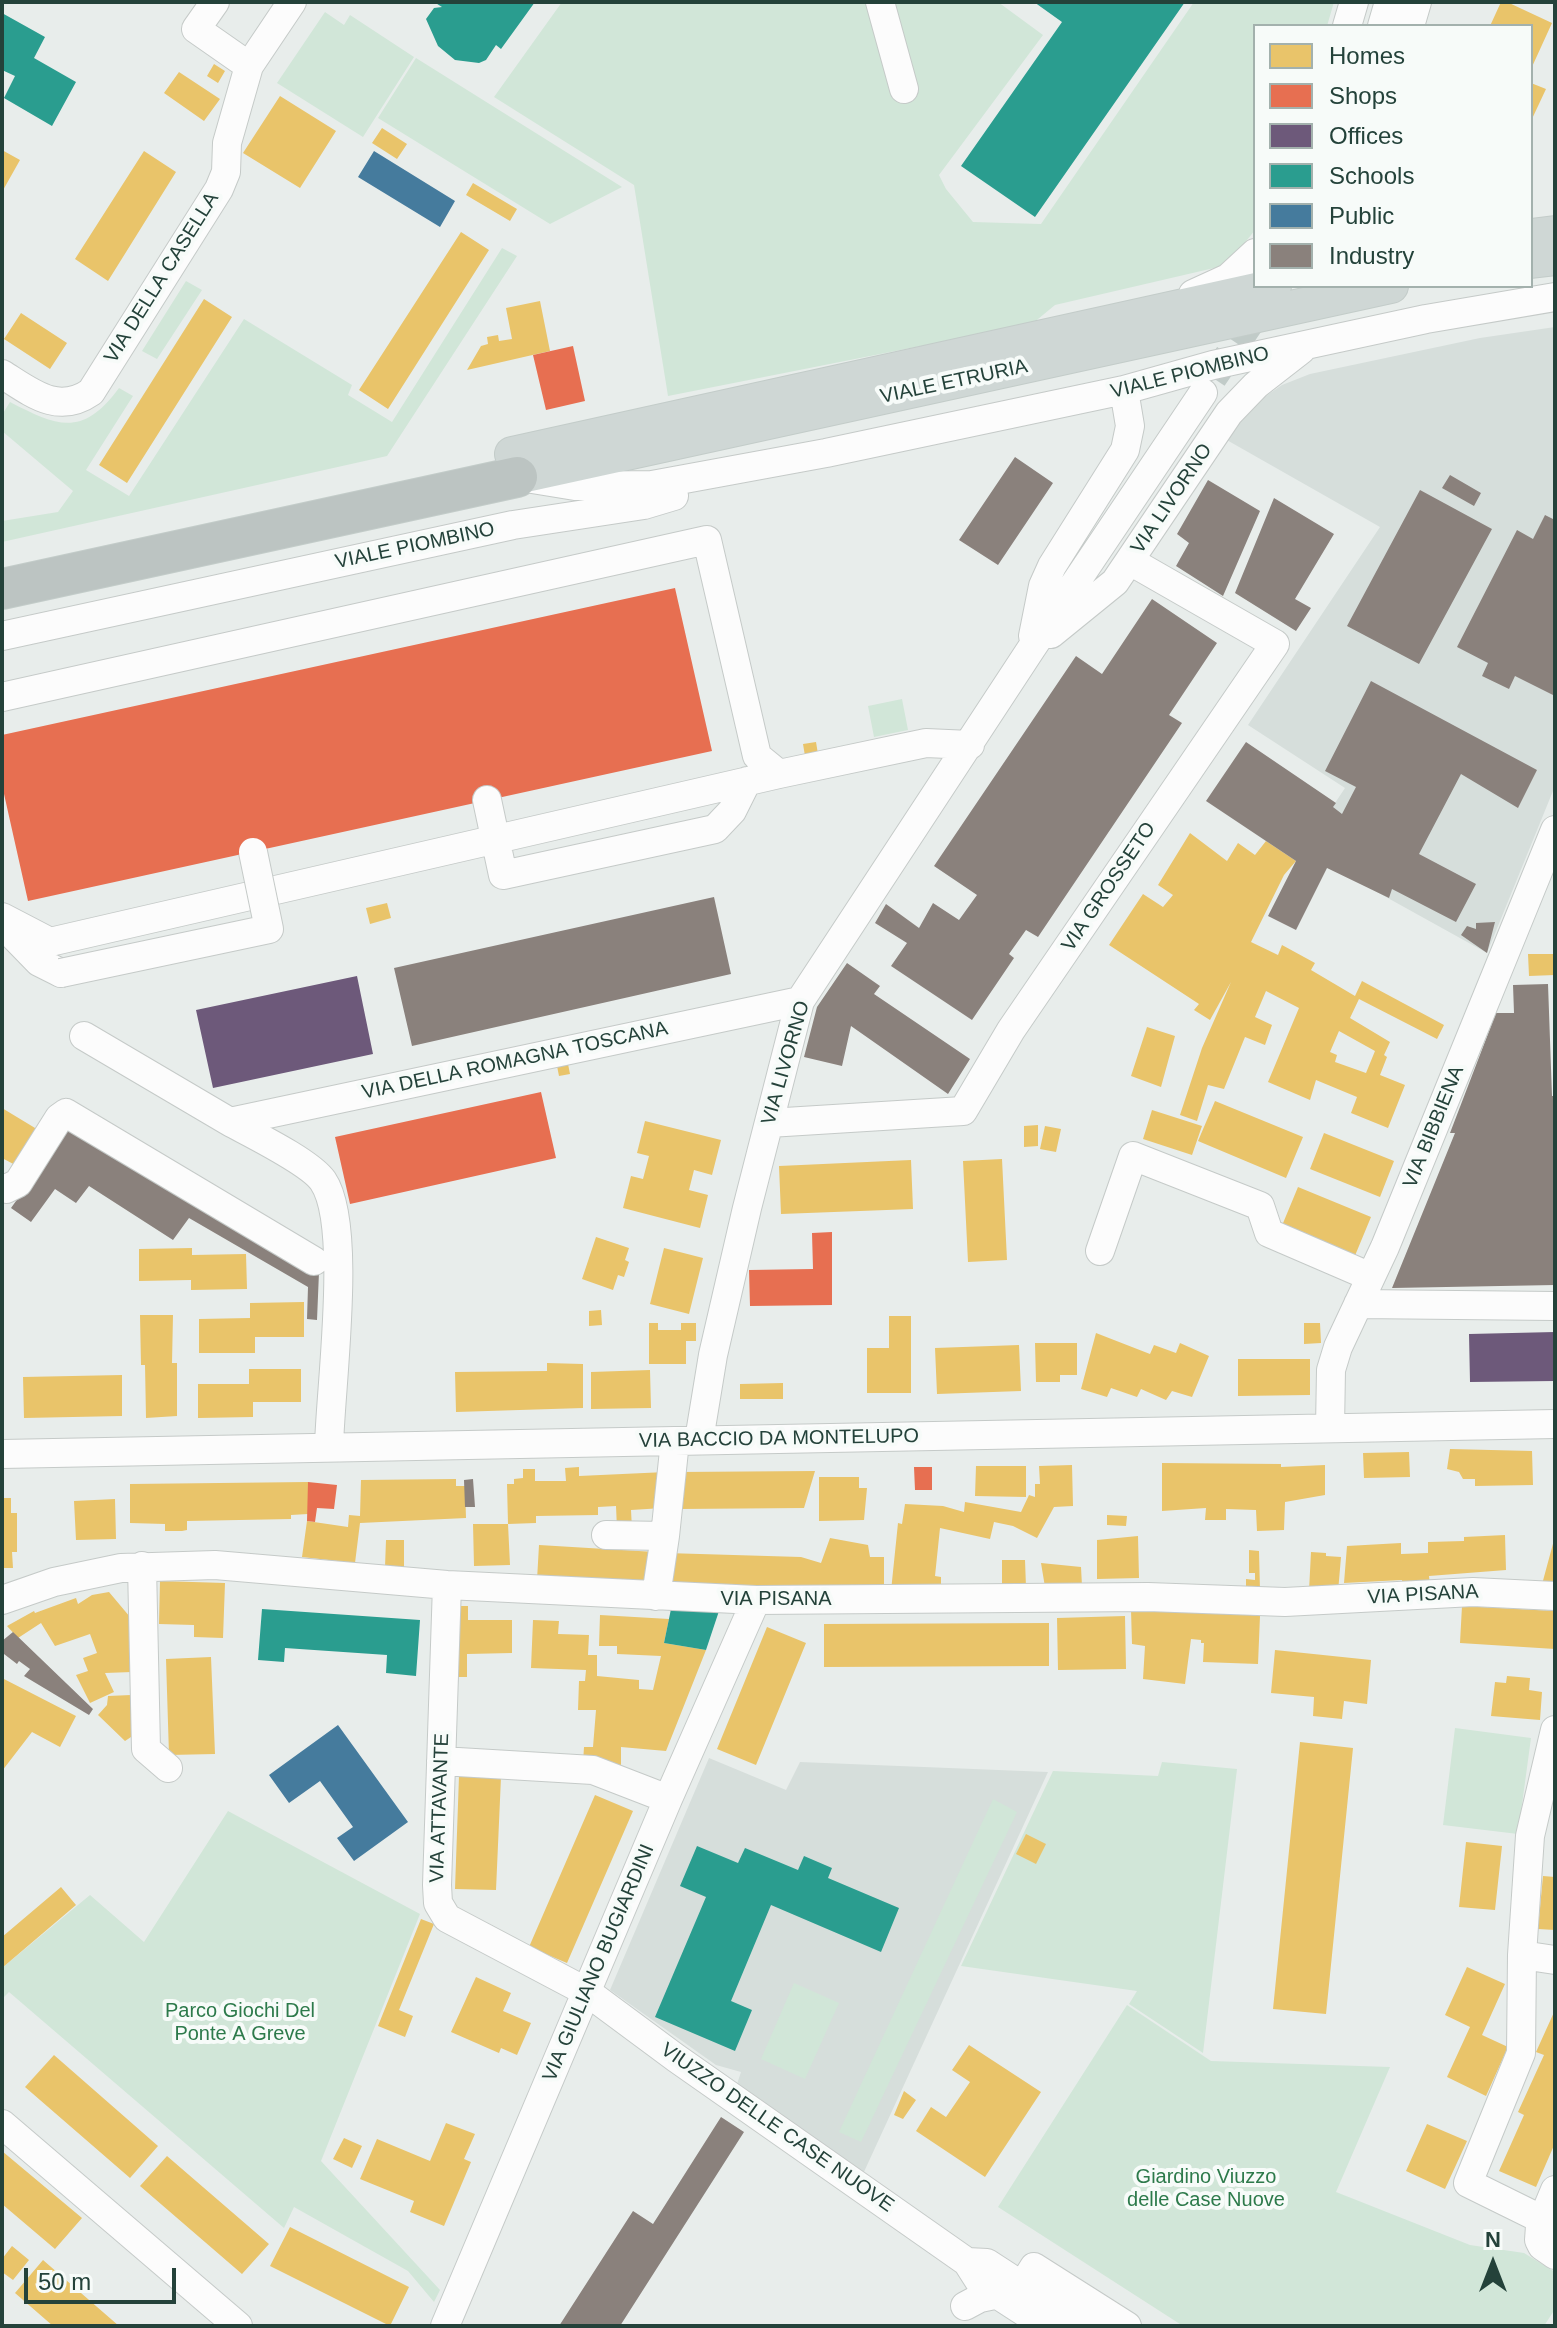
<!DOCTYPE html>
<html>
<head>
<meta charset="utf-8">
<style>
  body { margin:0 }
  #map { position:relative; width:1557px; height:2328px; overflow:hidden; background:#e8edeb; font-family:Helvetica,sans-serif }
  canvas { display:block }
  .frame { position:absolute; inset:0; border:4px solid #24423a; pointer-events:none }
  .legend { position:absolute; left:1253px; top:24px; width:280px; height:264px; box-sizing:border-box; background:#f7fbf9; border:2px solid #a3b1ad; margin:0; padding:10px 14px; list-style:none; font-size:24px; color:#24423a }
  .legend li { display:flex; align-items:center; gap:16px; height:40px }
  .legend b { width:40px; border:2px solid #a3b1ad }
  .north { position:absolute; left:1453px; top:2224px; width:80px; height:80px; -webkit-text-stroke:6px #f7fbf9; paint-order:stroke; rotate:0deg; font-size:22px; font-weight:700; line-height:32px; text-align:center; color:#24423a }
  .north::after { content:''; display:block; margin:auto; width:28px; height:36px; background:#24423a; clip-path:polygon(50% 0,100% 100%,50% 72%,0 100%) }
  .scale { position:absolute; left:24px; top:2268px; width:152px; height:36px; box-sizing:border-box; border:4px solid #24423a; border-top:0; padding-left:10px; font-size:24px; line-height:28px; white-space:nowrap; color:#24423a; -webkit-text-stroke:6px #f7fbf9; paint-order:stroke }
</style>
</head>
<body>
<div id="map">
<canvas width="1557" height="2328"></canvas>
<div class="frame"></div>
<ul class="legend">
<li><b style="height:22px;background:#e9c46a"></b>Homes</li>
<li><b style="height:22px;background:#e76f51"></b>Shops</li>
<li><b style="height:22px;background:#6d597a"></b>Offices</li>
<li><b style="height:22px;background:#2a9d8f"></b>Schools</li>
<li><b style="height:22px;background:#457b9d"></b>Public</li>
<li><b style="height:22px;background:#8a817c"></b>Industry</li>
</ul>
<div class="north">N</div>
<div class="scale">50 m</div>
</div>
<script>
const ctx = document.querySelector('canvas').getContext('2d');
ctx.lineJoin = 'round';
function paint(path, color) {
  ctx.fillStyle = color;
  ctx.fill(path, 'evenodd');
}
function trace(path, color, width, dash) {
  ctx.strokeStyle = color;
  ctx.lineWidth = width;
  ctx.lineCap = dash ? 'butt' : 'round';
  ctx.setLineDash(dash || []);
  ctx.stroke(path);
}
function drawText(font, color, halo, rows, align = 'center') {
  ctx.font = font + ' Helvetica,sans-serif';
  ctx.lineWidth = 8;
  ctx.setLineDash([]);
  ctx.textBaseline = 'middle';
  ctx.strokeStyle = halo;
  ctx.fillStyle = color;
  for (const [text, x, y, turn = 0] of rows) {
    ctx.save();
    ctx.translate(x, y);
    ctx.rotate((+turn || 0) * Math.PI / 180);
    ctx.textAlign = isNaN(turn) ? turn : align;
    if (halo) ctx.strokeText(text, 0, 0);
    ctx.fillText(text, 0, 0);
    ctx.restore();
  }
}
const built = new Path2D(`
  M1555 327V786L1487 953 1303 851 1345 788 1248 725 1380 527 1225 439 1260 400 1282 385 1310 374 1480 338Z
  M709 1758 786 1790 800 1762 1048 1772 863 2174 736 2087 741 2072 716 2065 610 1990Z`);
const green = new Path2D(`
  M562 2H998L1043 35 939 175 946 189 973 222 1041 224 1194 2H1334L1327 26H1255V230L1227 265 1055 305 1032 324 668 396 634 185 494 97Z
  M325 12 344 25 350 15 414 57 363 137 277 83Z
  M416 58 622 187 550 224 378 118Z
  M502 248 517 256 387 456 2 542V521L58 512 73 491 2 431V415L10 402C58 427 83 437 119 388L133 396 86 470 129 496 244 319 352 385 348 395 392 422Z
  M186 281 202 290 157 359 142 351Z
  M902 699 908 730 874 737 868 706Z
  M1455 1728 1531 1738 1518 1834 1443 1825Z
  M1162 1762 1237 1769 1203 2053 1129 2004 1137 1991 961 1966 1053 1771 1158 1776Z
  M993 1799 1017 1812 861 2142 839 2132Z
  M228 1811 420 1914 321 2161 440 2290 434 2302 408 2271 294 2207 284 2228 9 1992 2 1999V1968L90 1895 144 1942Z
  M794 1983 839 2003 805 2079 761 2059Z
  M1127 2005 1211 2061 1390 2067 1336 2192 1470 2245 1524 2253 1555 2272V2309L1544 2326H1183L998 2207Z`);
const homes = new Path2D(`
  M1501 2H1507L1552 23 1531 69V26H1490Z
  M214 64 225 71 218 83 207 76Z
  M179 72 220 99 204 121 164 93Z
  M1531 83 1546 89 1531 121Z
  M280 96 336 131 300 188 243 153Z
  M382 128 407 144 397 159 372 143Z
  M2 150 20 160 2 192Z
  M144 151 176 172 108 281 75 259Z
  M473 183 517 209 510 221 466 195Z
  M461 232 489 250 388 409 359 390Z
  M204 299 232 317 127 483 99 465Z
  M540 301 550 351 467 370 481 346 488 344 487 337 498 335 499 341 512 339 506 308Z
  M21 313 67 343 50 369 4 339Z
  M816 742 818 754 805 756 803 744Z
  M1190 833 1227 861 1238 843 1255 855 1266 841 1296 861 1284 875 1251 942 1278 955 1282 945 1315 963 1311 970 1355 996 1362 981 1444 1025 1437 1039 1359 999 1350 1018 1390 1042 1384 1055 1387 1057 1380 1075 1405 1085 1388 1128 1351 1113 1357 1097 1316 1080 1310 1100 1268 1082 1299 1008 1266 991 1255 1017 1272 1025 1265 1045 1245 1037 1224 1089 1208 1085 1197 1121 1180 1115 1202 1048 1231 982 1210 1020 1194 1010 1199 1004 1109 945 1143 894 1163 907 1173 895 1158 885ZM1339 1031 1375 1051 1366 1073 1335 1062 1337 1055 1330 1052Z
  M387 903 391 918 370 924 366 908Z
  M1528 954H1555V975L1529 976Z
  M1147 1027 1175 1036 1161 1087 1131 1076Z
  M568 1064 570 1074 559 1076 557 1066Z
  M1215 1101 1303 1137 1286 1178 1198 1141Z
  M2 1108 40 1131 19 1167 2 1158Z
  M1152 1110 1202 1126 1192 1155 1143 1139Z
  M645 1121 721 1140 712 1175 694 1170 689 1190 708 1195 700 1228 623 1208 631 1176 643 1179 649 1156 637 1153Z
  M1038 1125V1146L1024 1147V1126Z
  M1045 1126 1061 1129 1056 1152 1040 1149Z
  M1324 1133 1394 1161 1380 1197 1310 1169Z
  M1002 1159 1007 1260 968 1262 963 1161Z
  M911 1160 913 1209 781 1214 779 1166Z
  M1298 1187 1371 1217 1354 1258 1281 1228Z
  M596 1237 629 1248 625 1260 629 1262 624 1277 618 1275 613 1290 582 1279Z
  M192 1248V1255L246 1254 247 1289 191 1290V1280L139 1281V1249Z
  M664 1248 703 1258 689 1314 650 1304Z
  M304 1302V1337H255V1353H199V1319L250 1318V1303Z
  M601 1310 602 1325 589 1326V1311Z
  M140 1315H173L172 1363H177V1416L146 1418 145 1365H141Z
  M889 1316H911V1393H867V1348H889Z
  M649 1323H658V1330H681V1323H696V1341H686V1364H649Z
  M1304 1323H1320L1321 1343 1304 1344Z
  M1096 1333 1150 1354 1154 1345 1176 1353 1180 1343 1209 1356 1192 1397 1172 1391 1166 1400 1141 1389 1137 1397 1111 1388 1107 1397 1081 1389Z
  M1035 1343H1077V1375H1060V1382H1036Z
  M1019 1345 1021 1391 937 1394 935 1348Z
  M1238 1359H1310V1395L1238 1396Z
  M547 1363 583 1364V1408L456 1412 455 1372 547 1371Z
  M249 1369H301V1402H253V1417L198 1418V1384H249Z
  M650 1370 651 1408 591 1409V1372Z
  M122 1375V1416L24 1418 23 1377Z
  M783 1383V1399H740V1384Z
  M1450 1449 1532 1451 1533 1485 1475 1486V1479H1463L1459 1472 1447 1469Z
  M1409 1452 1410 1477 1364 1478 1363 1453Z
  M1162 1463 1281 1464V1467L1325 1465V1495L1285 1502 1284 1530 1257 1531 1256 1510 1226 1509V1520H1205L1206 1508 1162 1511Z
  M1072 1465 1073 1506 1054 1507 1037 1538 1013 1526 994 1522 990 1539 940 1528 935 1576 941 1577V1592L891 1591 898 1523 902 1524 905 1504 943 1506 964 1512 965 1502 1021 1512 1029 1495 1035 1497V1484H1040L1039 1466Z
  M976 1466H1026V1497L975 1496Z
  M579 1467V1476L666 1472 663 1508 631 1510 632 1529H617L616 1506 598 1507V1515L536 1516V1523L508 1524 507 1484H514V1479L523 1478V1469H535V1481H566L565 1468Z
  M815 1471 804 1508 679 1509 678 1472Z
  M819 1477H859V1488H867L864 1520 819 1521Z
  M456 1479V1486H465L466 1518 360 1523 355 1563 302 1557 307 1521 348 1527 349 1515 360 1516 361 1480Z
  M308 1482V1514L291 1515V1519L187 1521V1530L182 1531H165V1524L130 1523V1484Z
  M2 1498H11V1513H17V1552H12L13 1568H2Z
  M115 1499 116 1539 76 1540 74 1501Z
  M1107 1515 1127 1516 1126 1526 1107 1525Z
  M473 1524H508L510 1565 474 1566Z
  M1505 1535 1506 1570 1429 1576 1430 1586 1403 1587 1402 1580 1344 1583 1347 1546 1401 1543V1554L1428 1553V1542L1464 1541V1537Z
  M1138 1536 1139 1578 1097 1579V1540Z
  M830 1538 868 1545 870 1557H884V1592L660 1587 666 1553 801 1557 821 1563Z
  M386 1540H404V1567H385Z
  M1554 1540 1555 1588H1541Z
  M539 1545 655 1552 654 1585 537 1580Z
  M1249 1550 1259 1551 1260 1591H1246V1579L1255 1580V1573H1249Z
  M1311 1552 1326 1553V1556L1341 1557 1338 1592 1309 1591Z
  M1002 1560H1025L1026 1587 1002 1588Z
  M1041 1563 1081 1567 1082 1586 1045 1587Z
  M160 1581 225 1583 223 1638 194 1637V1625L159 1624Z
  M109 1592 130 1617 132 1672 105 1673 114 1692 90 1703 76 1675 88 1671 83 1658 97 1653 90 1634 55 1646 41 1623 18 1638 7 1626 34 1611 35 1613 76 1598 78 1604 92 1595Z
  M451 1606H468V1620H512V1653L467 1654V1677H452Z
  M1462 1606 1555 1611V1649L1460 1643Z
  M1131 1610H1201L1260 1616 1258 1664 1203 1662 1204 1643H1201V1640L1191 1639 1185 1684 1143 1679 1145 1646 1132 1644Z
  M600 1615 669 1619 664 1643 706 1650 666 1751 621 1747V1771L583 1763 584 1747H593L596 1710H578L579 1681H585L586 1670 531 1668 533 1620 559 1621 558 1634 589 1635 588 1655H597V1676L639 1680V1689L653 1690 661 1656 617 1654V1646H599Z
  M1125 1616 1126 1669 1058 1670 1057 1618Z
  M1049 1623V1666L824 1667V1624Z
  M767 1627 806 1643 756 1765 717 1749Z
  M1275 1650 1371 1660 1367 1704 1344 1701 1342 1719 1313 1716 1314 1697 1271 1693Z
  M211 1657 215 1754 169 1755 166 1659Z
  M1507 1676 1530 1678 1529 1690 1542 1692 1540 1720 1491 1716 1495 1682 1506 1683Z
  M2 1678 76 1716 60 1747 32 1732 2 1771Z
  M131 1695 134 1735 125 1741 98 1715 107 1705 108 1696Z
  M1300 1742 1353 1748 1326 2014 1273 2009Z
  M459 1776 501 1777 496 1890 455 1889Z
  M595 1795 633 1811 567 1963 529 1947Z
  M1026 1834 1046 1844 1036 1864 1016 1854Z
  M1466 1842 1502 1846 1495 1910 1459 1907Z
  M1543 1876 1555 1877V1930L1538 1929Z
  M61 1887 76 1905 2 1968V1937Z
  M421 1919 434 1924 399 2010 413 2016 405 2037 378 2026Z
  M1467 1967 1505 1984 1482 2035 1508 2047 1486 2096 1447 2077 1470 2027 1445 2015Z
  M476 1977 511 1993 503 2011 531 2023 517 2055 501 2048 499 2053 451 2032Z
  M1555 2010V2143L1536 2187 1499 2171 1524 2115 1518 2112 1544 2055 1536 2052Z
  M969 2045 1041 2092 985 2177 916 2131 931 2107 946 2117 970 2082 952 2070Z
  M54 2055 158 2146 130 2178 25 2087Z
  M904 2091 916 2100 903 2119 894 2115Z
  M446 2123 475 2134 464 2159 471 2162 444 2226 410 2212 414 2201 360 2179 377 2139 430 2161Z
  M1427 2124 1467 2141 1445 2189 1406 2171Z
  M344 2138 362 2146 352 2168 333 2159Z
  M2 2151 82 2218 55 2249 2 2204Z
  M167 2156 269 2244 242 2274 140 2186Z
  M290 2227 409 2287 390 2326 270 2266Z
  M12 2246 29 2260 13 2280 2 2272V2259Z
  M43 2260 119 2326H53L15 2293Z`);
const shops = new Path2D(`
  M573 346 585 401 546 410 533 355Z
  M675 588 712 751 28 901 2 785V735Z
  M541 1092 556 1158 350 1204 335 1137Z
  M832 1232V1305L750 1306 749 1270 813 1269 812 1233Z
  M914 1467H932V1490H915Z
  M308 1482 337 1485 334 1509 317 1508 315 1522 307 1521Z`);
const offices = new Path2D(`
  M357 976 373 1054 213 1088 196 1010Z
  M1555 1332V1381L1470 1382 1469 1334Z`);
const schools = new Path2D(`
  M434 2H535L501 49 496 45 486 60 479 63 455 60 438 46 426 19 434 8 442 7Z
  M1034 2H1185L1035 217 961 166 1062 22Z
  M2 13 45 37 34 58 76 82 52 126 4 98 15 76 2 70Z
  M262 1609 420 1620 416 1676 386 1673 387 1655 285 1648 284 1662 258 1660Z
  M671 1609 719 1611 706 1650 664 1643Z
  M697 1846 738 1863 745 1848 798 1870 804 1856 832 1868 828 1878 899 1908 881 1952 771 1905 731 2001 752 2010 735 2051 655 2017 706 1897 680 1886Z`);
const public = new Path2D(`
  M374 151 455 201 440 227 358 177Z
  M338 1725 408 1822 354 1861 337 1838 353 1827 320 1781 289 1803 269 1775Z`);
const industry = new Path2D(`
  M1015 457 1053 483 998 565 959 540Z
  M1450 475 1481 493 1474 506 1442 488Z
  M1208 480 1260 511 1223 596 1176 566 1189 543 1177 534Z
  M1420 490 1492 529 1419 664 1347 626Z
  M1274 498 1334 534 1295 599 1311 608 1296 631 1235 593Z
  M1545 515 1555 520V696L1515 676 1509 689 1482 676 1488 663 1457 647 1517 530 1533 539Z
  M1152 599 1217 643 1169 715 1182 723 1038 937 1026 930 1009 954 1014 958 972 1020 891 966 907 943 875 923 886 904 919 928 933 903 959 920 977 895 934 866 1076 656 1102 674Z
  M1371 681 1537 770 1518 808 1461 774 1419 854 1476 884 1456 922 1392 889 1389 898 1327 868 1296 930 1268 916 1296 861 1206 801 1246 742 1336 803 1333 807 1342 814 1356 787 1325 771Z
  M714 897 731 974 412 1046 394 968Z
  M1495 922 1487 953 1461 935 1467 926 1476 929V923Z
  M847 963 880 986 874 994 970 1059 948 1094 851 1026 842 1066 804 1057 817 1007Z
  M1548 984 1552 1096H1555V1285L1392 1288 1455 1133H1450L1496 1013H1514L1513 985Z
  M71 1124 319 1272 317 1320 307 1319 308 1287 189 1218 173 1240 89 1186 76 1203 55 1189 31 1222 11 1208Z
  M473 1479 475 1507H465L464 1480Z
  M13 1632 93 1709 89 1715 24 1676 30 1669 19 1661 17 1664 4 1654 2 1656V1641Z
  M721 2117 744 2132 620 2326H559L633 2211 653 2224Z`);
const minorTunnel = new Path2D(`
  M1213 378 1261 307`);
const minor = new Path2D(`
  M215 2 196 29 249 66 292 2
  M880 2 904 89
  M1347 26 1354 2
  M1382 26 1389 2
  M1410 26 1417 2
  M1193 294 1228 278 1255 253
  M2 374C32 393 58 415 91 392L219 189 226 172 227 143 249 66
  M526 478 575 486 652 485 826 453 1124 390 1213 365 1426 319 1555 297
  M1051 634 1115 582 1229 413 1256 385 1301 350
  M2 636 513 525 644 505 674 496
  M1033 636 1043 586 1052 566 1125 450 1130 426 1124 390
  M2 697 707 540 757 756 779 774
  M487 800 503 875 715 829 732 811 747 781
  M2 917 50 942 779 774 926 743 970 745
  M5 927 39 962 61 973
  M84 1036 230 1122 800 1001
  M230 1122C252 1134 310 1162 323 1181 353 1225 330 1389 329 1447
  M769 1123 963 1111 1011 1030 1275 644 1130 561
  M2 1188 6 1189 18 1183 59 1118 66 1113 314 1261
  M1100 1251 1133 1156 1260 1206 1269 1233 1371 1277
  M1358 1304 1555 1306
  M1330 1428 1331 1370 1338 1347 1385 1247 1555 830
  M699 1440 713 1355 747 1208 800 1001 1031 649 1203 393
  M2 1454 1555 1424
  M606 1535 665 1536
  M142 1566 146 1749 168 1768
  M447 1585 437 1885 438 1903 447 1918 587 1992 676 2058 967 2262 981 2284 1046 2326
  M656 1596 665 1536 675 1441
  M2 1600 54 1582 121 1568 215 1565 447 1585 756 1600 1148 1597 1285 1602 1473 1592 1555 1596
  M441 1761 593 1770 668 1799
  M1522 1955 1555 1960
  M2 2124 238 2326
  M1555 2190 1540 2226 1539 2240 1542 2246 1555 2255
  M1543 2220 1468 2183 1521 2053 1522 1955 1530 1836 1555 1730
  M967 2262 987 2263 1084 2326
  M1022 2286 1034 2267 1127 2326
  M965 2306 980 2298 1009 2292
  M445 2326 668 1799 756 1600`);
const major = new Path2D(`
  M1531 236 1555 233
  M1531 261 1555 258
  M512 454 1274 286
  M517 477 1391 286`);
const highway = new Path2D(`
  M2 589 517 477`);
const minorBridge = new Path2D(`
  M61 973 269 929 253 852`);
const streetNames = [
  ["VIA DELLA CASELLA",162,278,-58],
  ["VIALE PIOMBINO",1190,373,-14],
  ["VIALE ETRURIA",954,382,-12],
  ["VIA LIVORNO",1172,499,-56],
  ["VIALE PIOMBINO",415,546,-12],
  ["VIA GROSSETO",1109,887,-56],
  ["VIA DELLA ROMAGNA TOSCANA",515,1061,-12],
  ["VIA LIVORNO",786,1063,-74],
  ["VIA BIBBIENA",1434,1127,-68],
  ["VIA BACCIO DA MONTELUPO",779,1439,-1],
  ["VIA PISANA",1423,1595,-3],
  ["VIA PISANA",776,1599],
  ["VIA ATTAVANTE",440,1808,-88],
  ["VIA GIULIANO BUGIARDINI",599,1963,-67],
  ["VIUZZO DELLE CASE NUOVE",777,2128,35]
];
const parkNames = [
  ["Parco Giochi Del",240,2011],
  ["Ponte A Greve",240,2034],
  ["Giardino Viuzzo",1206,2177],
  ["delle Case Nuove",1206,2200]
];
paint(built, '#d6dedb');
paint(green, '#d1e6d8');
paint(homes, '#e9c46a');
paint(shops, '#e76f51');
paint(offices, '#6d597a');
paint(schools, '#2a9d8f');
paint(public, '#457b9d');
paint(industry, '#8a817c');
trace(minorTunnel, '#c1cbc8', 28, [28, 14]);
trace(minor, '#c5cac8', 30);
trace(major, '#c3ccc9', 36);
trace(highway, '#c3ccc9', 42);
trace(minor, '#fcfcfc', 28);
trace(major, '#cfd7d5', 34);
trace(highway, '#bcc4c2', 40);
trace(minorBridge, '#c5cac8', 30, []);
trace(minorBridge, '#fcfcfc', 28);
drawText('20px', '#24423a', '#f7fbf9', streetNames);
drawText('20px', '#2d7a4b', '#f7fbf9', parkNames);
</script>
</body>
</html>
